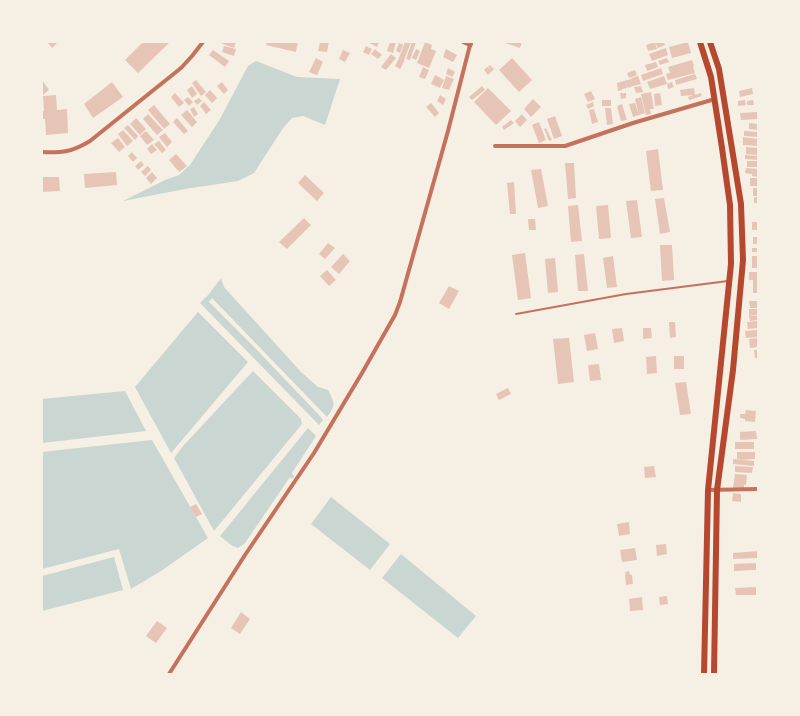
<!DOCTYPE html>
<html>
<head>
<meta charset="utf-8">
<style>
  body { margin:0 }
  #map { position:relative; width:800px; height:716px; overflow:hidden; background:#f6efe4; font-family:Commissioner,sans-serif }
  canvas { display:block }
  .frame { position:absolute; inset:0; border:43px solid #f6efe4; pointer-events:none }
</style>
</head>
<body>
<div id="map">
<canvas width="800" height="716"></canvas>
<div class="frame"></div>
</div>
<script>
const ctx = document.querySelector('canvas').getContext('2d');
ctx.lineJoin = 'round';
function paint(path, color) {
  ctx.fillStyle = color;
  ctx.fill(path, 'evenodd');
}
function trace(path, color, width, dash) {
  ctx.strokeStyle = color;
  ctx.lineWidth = width;
  ctx.lineCap = dash ? 'butt' : 'round';
  ctx.setLineDash(dash || []);
  ctx.stroke(path);
}
const water = new Path2D(`
  M256 61 297 77 340 79 325 125 303 116 292 118 283 128 254 173 238 181 185 189 123 201 165 180 179 175 190 165 220 119 248 66Z
  M221 278 224 287 301 372 318 387 328 390C335 404 336 405 327 417L212 298 209 302 257 350 318 414 323 420 319 425 200 303 209 294Z
  M198 312 248 362 171 453 135 387Z
  M253 371 301 419 302 424 214 531 174 458 184 445Z
  M125 391 146 431 42 443V399Z
  M308 428 316 436 292 473 294 477 292 479 290 477 245 543 238 548 231 545 220 536Z
  M152 440 208 538 161 571 131 589 119 549 42 569V452Z
  M331 497 390 544 370 570 311 524Z
  M401 554 476 616 458 638 382 578Z
  M114 557 123 590 42 611V576Z`);
const building = new Path2D(`
  M49 42H58L52 48 48 43Z
  M143 42H170L138 73 125 60Z
  M218 42H236L234 48Z
  M267 42H298L296 52 266 45Z
  M320 42H329L327 52 318 51Z
  M367 42H379L377 47Z
  M390 42H396L393 53 387 51Z
  M405 42H411L404 60H405L400 69 395 66 399 58Z
  M412 42H416L410 60 406 59Z
  M425 42 432 45 431 49 436 51 429 68 417 63Z
  M502 42H522L520 48Z
  M655 42H664L665 45 658 48 655 42 657 49 648 51 646 45Z
  M688 42 691 53 672 58 669 47Z
  M399 43 403 45 400 53 396 51Z
  M224 46 236 49 234 56 222 52Z
  M366 46 372 49 369 55 363 52Z
  M666 48 668 55 652 61 649 54Z
  M375 49 382 55 378 59 371 54Z
  M416 49 420 51 416 60 412 58Z
  M446 49 457 55 453 62 443 57Z
  M213 50 229 61 225 67 209 55Z
  M343 50 350 53 345 62 339 59Z
  M391 54 396 58 386 70 381 67Z
  M316 58 323 62 317 75 309 72Z
  M512 58 532 80 519 92 499 70Z
  M667 58 669 62 660 65 658 61Z
  M692 60 694 66H693L695 73 668 80 666 74 677 71 670 73 668 67Z
  M656 62 658 67 647 71 645 65Z
  M490 65 494 69 488 75 484 70 487 67 491 70 488 67Z
  M423 67 429 70 425 79 419 77Z
  M448 68 455 72 452 77 446 74Z
  M661 68 663 74 643 81 641 75Z
  M635 70 637 75 629 78 627 73Z
  M695 74 697 79 676 85 675 80Z
  M435 75 444 80 440 88 431 84Z
  M446 76 454 79 449 90 442 88Z
  M638 76 641 84 633 86 631 78Z
  M664 76 667 84 650 89 647 82Z
  M631 79 633 86 628 88 626 83 627 88 622 89 621 85 622 90 618 91 617 83Z
  M42 80 49 90 43 95 42 94Z
  M196 80 206 92 201 96 192 83Z
  M112 82 123 97 93 118 84 104Z
  M222 82 228 90 224 94 217 86Z
  M672 82 674 87 668 89 667 84Z
  M192 86 197 94 192 98 187 90Z
  M482 86 485 90 472 100 469 97Z
  M641 86 643 92 636 93 634 87Z
  M488 88 511 111 496 125 474 102Z
  M694 88 695 95 681 96 680 90Z
  M752 88 753 94 740 97 739 91Z
  M210 90 217 98 212 103 205 95Z
  M591 91 595 99 588 102 584 94Z
  M651 92 654 109H650L651 114 646 115 641 94Z
  M175 93 184 103 179 107 171 97Z
  M620 93H626V98L621 99Z
  M660 93 662 105 655 106 654 94Z
  M701 93 702 96 689 100 688 97Z
  M56 95 57 110 67 109 68 133 46 135 45 119H42V111H44L43 96Z
  M440 95 446 99 443 105 437 101Z
  M188 97 193 102 189 106 184 100Z
  M641 97 645 113 639 115 635 99Z
  M199 98 202 101 197 105 194 101Z
  M533 99 541 107 531 117 524 109Z
  M602 100H611V106H602Z
  M745 100 746 105 738 106V101Z
  M753 100 754 105H747V101Z
  M204 102 211 110 206 114 200 106Z
  M593 102 594 106 588 109 586 105Z
  M431 103 439 113 435 117 426 107Z
  M635 103 639 115 633 117 629 104Z
  M622 104 627 120 621 121 617 106Z
  M154 105 170 124 164 129 148 110Z
  M194 107 198 114 194 117 190 109Z
  M605 108H611L613 124 607 125Z
  M594 109 598 122 592 124 589 110Z
  M187 110 197 122 192 127 181 115Z
  M758 112V119L741 120 740 113Z
  M148 114 163 130 157 135 143 119Z
  M522 114 527 120 520 127 515 121Z
  M555 116 562 136 554 139 547 119Z
  M136 118 146 129 140 135 130 124Z
  M177 118 188 131 184 134 173 122Z
  M511 120 514 123 504 130 502 127Z
  M539 122 546 140 539 143 532 125Z
  M749 123 758 124V130L749 129Z
  M128 125 138 136 135 140 124 128Z
  M546 128 552 140 549 141 544 129Z
  M123 130 133 141 127 146 118 134Z
  M146 131 154 140 147 145 140 136Z
  M744 131 758 132V137L744 136Z
  M165 133 172 142 167 147 159 137Z
  M743 137 758 139V146L743 145Z
  M118 138 125 147 119 152 111 143Z
  M159 141 166 150 162 153 154 144Z
  M152 144 157 150 151 154 147 149Z
  M746 147 758 148V155L746 154Z
  M658 149 663 190 651 191 646 151Z
  M132 152 137 158 133 162 128 156Z
  M176 154 187 166 179 172 169 160Z
  M745 155 758 156V160L745 159Z
  M141 161 144 165 138 170 135 166Z
  M747 161H758V167H747Z
  M565 163H574L576 198 568 199Z
  M148 166 151 170 145 176 141 172Z
  M746 168 758 169V177L752 176V174L745 173Z
  M541 169 548 206 538 208 531 170Z
  M116 172 117 185 85 188 84 174Z
  M152 172 157 178 151 184 146 178Z
  M305 175 324 193 317 201 298 183Z
  M42 177H59L60 191 42 192Z
  M750 178H758V186H750Z
  M514 182 516 214H510L507 183Z
  M753 188H758V196H753Z
  M754 197H758V203H754Z
  M664 198 670 232 660 234 655 199Z
  M637 200 642 237 631 238 626 201Z
  M578 205 582 241 571 242 568 206Z
  M608 205 611 238 599 239 596 206Z
  M304 218 311 225 287 249 279 242Z
  M528 219H535L536 230H529Z
  M752 222H758V230H752Z
  M753 237H758V244H753Z
  M328 243 335 248 325 259 319 254Z
  M660 245H672L674 280 662 281Z
  M752 248H758V252H752Z
  M525 253 531 298 518 300 512 255Z
  M343 254 350 261 339 274 331 267Z
  M584 254 588 291H578L575 255Z
  M613 256 617 287 607 288 603 258Z
  M752 256H758V268H752Z
  M555 258 558 292 548 293 545 259Z
  M327 270 336 280 329 286 320 276Z
  M749 272H758V293H753V280H749Z
  M449 286 459 291 449 309 439 303Z
  M749 301H758V308H750Z
  M749 309H758V315L749 316Z
  M749 316H758V320L750 321Z
  M758 321V328L748 329 747 322Z
  M669 322H675L676 337 670 338Z
  M622 328 624 341 614 343 612 329Z
  M643 328H651L652 338 643 339Z
  M758 330V337L746 338 745 331Z
  M595 333 598 349 587 351 584 335Z
  M569 338 574 382 558 384 553 339Z
  M758 338V347L750 348 749 339Z
  M754 350H758V358H755Z
  M656 356 657 373 647 374 646 357Z
  M674 356H684V369H674Z
  M599 364 601 380 590 381 588 365Z
  M686 382 691 414 680 415 675 383Z
  M508 388 511 394 499 400 496 394Z
  M746 410 756 411 755 422 745 421V419L740 418V414H745Z
  M756 431 757 439 740 440V432Z
  M735 442H754V449H735Z
  M737 452H755V459L737 460Z
  M733 459 754 461V466L733 464Z
  M654 466 656 477 645 478 644 467Z
  M735 466 753 467 752 473 735 472Z
  M735 474 747 475 746 485H744V489L733 488Z
  M733 493 741 494V502L732 501Z
  M196 504 202 514 196 517 190 507Z
  M629 522 630 534 619 536 617 524Z
  M666 544 667 554 657 556 656 545Z
  M635 548 637 560 622 562 620 550Z
  M758 551V558L733 559V553Z
  M756 563V570L734 571V564Z
  M629 571 630 575H632L633 584 626 585 625 575H626L625 572Z
  M756 587V595H736L735 588Z
  M667 596 668 604 660 605 659 597Z
  M642 597 643 610 630 611 629 599Z
  M241 612 250 619 240 634 231 628Z
  M157 621 167 628 156 643 146 636Z`);
const service = new Path2D(`
  M516 314 626 294 728 281`);
const minor = new Path2D(`
  M495 146H565L633 123 715 99
  M42 152C62 153 72 152 90 141L181 68 192 56 203 42
  M708 490 758 489
  M169 674 245 555 314 453 362 373 395 315 400 302 448 131 470 45 463 42`);
const tertiary = new Path2D(`
  M470 45 471 42`);
const primary = new Path2D(`
  M700 42 711 77 722 148 730 205 731 264 708 490 704 674
  M710 42 719 69 741 204 743 260 733 370 717 490 714 674`);
paint(water, '#c9d6d2');
paint(building, '#e6c5b7');
trace(service, '#c5725c', 2);
trace(minor, '#c5725c', 4);
trace(tertiary, '#c5725c', 5);
trace(primary, '#b5482f', 6);
</script>
</body>
</html>
